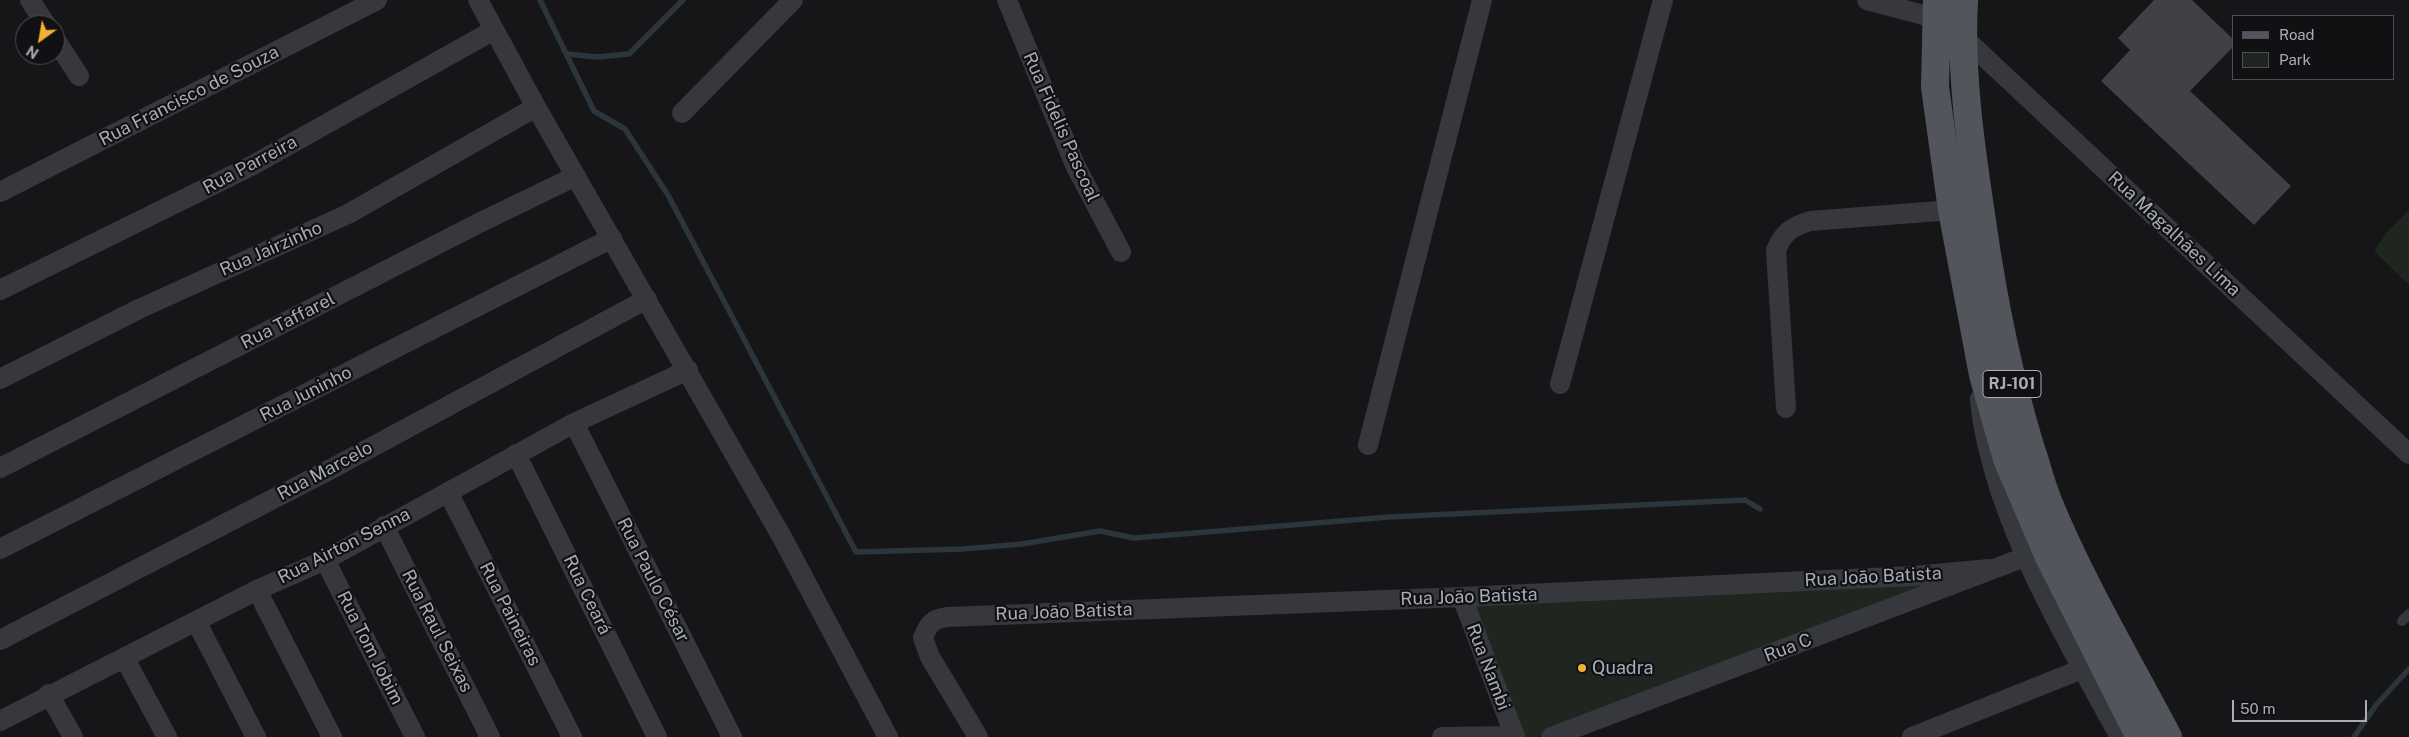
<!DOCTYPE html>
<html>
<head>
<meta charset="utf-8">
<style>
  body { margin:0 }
  #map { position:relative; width:2409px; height:737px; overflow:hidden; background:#161618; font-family:"Public Sans",sans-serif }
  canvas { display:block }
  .legend { position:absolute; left:2232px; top:15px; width:162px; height:65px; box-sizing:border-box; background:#111113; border:1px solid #4d4f55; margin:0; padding:6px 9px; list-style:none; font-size:15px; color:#a8adb8 }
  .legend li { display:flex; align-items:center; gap:10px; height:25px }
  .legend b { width:25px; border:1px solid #4d4f55 }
  .north { position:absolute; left:15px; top:15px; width:50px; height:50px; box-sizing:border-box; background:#111113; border:1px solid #4d4f55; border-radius:50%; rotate:212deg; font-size:14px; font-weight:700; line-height:20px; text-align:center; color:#a8adb8 }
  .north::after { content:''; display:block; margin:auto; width:18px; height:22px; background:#f2b134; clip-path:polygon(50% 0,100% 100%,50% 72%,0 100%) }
  .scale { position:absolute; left:2232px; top:700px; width:135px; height:22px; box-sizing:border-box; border:2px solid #a8adb8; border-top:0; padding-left:6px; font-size:15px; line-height:18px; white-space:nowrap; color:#a8adb8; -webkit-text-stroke:4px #111113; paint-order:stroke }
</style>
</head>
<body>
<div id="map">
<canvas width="2409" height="737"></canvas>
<ul class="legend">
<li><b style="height:6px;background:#53555c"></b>Road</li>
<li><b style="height:14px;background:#1e261f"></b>Park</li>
</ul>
<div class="north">N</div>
<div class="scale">50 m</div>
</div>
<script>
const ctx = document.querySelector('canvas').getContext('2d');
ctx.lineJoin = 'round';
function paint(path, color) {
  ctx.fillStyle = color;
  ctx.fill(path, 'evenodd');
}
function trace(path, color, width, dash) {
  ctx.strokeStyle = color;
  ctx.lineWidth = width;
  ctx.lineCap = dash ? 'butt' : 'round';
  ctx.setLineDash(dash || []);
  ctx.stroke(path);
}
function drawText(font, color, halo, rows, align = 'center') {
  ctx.font = font + ' "Public Sans",sans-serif';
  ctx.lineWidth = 4.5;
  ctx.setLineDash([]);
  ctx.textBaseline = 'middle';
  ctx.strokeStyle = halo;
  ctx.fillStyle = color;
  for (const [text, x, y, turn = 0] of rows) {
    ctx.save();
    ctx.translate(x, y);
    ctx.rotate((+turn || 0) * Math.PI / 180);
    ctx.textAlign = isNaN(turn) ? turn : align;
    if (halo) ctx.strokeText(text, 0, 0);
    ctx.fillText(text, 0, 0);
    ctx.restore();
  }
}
const green = new Path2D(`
  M2409 210V285L2374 251 2387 232Z
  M1965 578 1538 737H1521L1465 597Z`);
const stream = new Path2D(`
  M540 0 594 111 625 129 668 195 856 552 963 549 1022 544 1100 531 1134 538 1389 517 1745 500 1760 509
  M567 54 597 57 629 54 683 0
  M2354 737 2376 705 2409 669`);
const building = new Path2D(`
  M2154 0H2192L2233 39V47L2190 91 2291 186 2254 225 2101 81 2130 50 2118 38Z`);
const lane = new Path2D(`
  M2402 621 2409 614`);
const street = new Path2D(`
  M30 0 46 25
  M478 0 536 107 783 539 888 737
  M1007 0 1075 165 1121 252
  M1867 0 1935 18 1962 36 2409 454
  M55 39 79 76
  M682 113 793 0
  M0 192 377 0
  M0 290 253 165 494 30
  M0 379 139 309 348 214 536 107
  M1560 384 1663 0
  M1980 399C1982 426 1989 452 1996 477 2024 569 2074 653 2120 737
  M1786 408 1776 250C1783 233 1791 227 1810 221L1952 210
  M574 423 732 737
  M1368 445 1482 0
  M516 454 657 737
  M0 468 479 223 576 176
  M448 492 572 737
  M384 526 490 737
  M0 549 612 238
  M325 560 415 737
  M257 590 332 737
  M1462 597 1515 737
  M196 621 256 737
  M0 640 333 468 647 299
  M125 659 167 737
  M49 694 73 737
  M0 721 257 590 325 560 574 423 688 370
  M978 737 930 657 923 638C929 623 932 619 948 617L1462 597 1914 576 1989 569
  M1442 737 1515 736
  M1551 737 2025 557
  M1912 737 2082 669`);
const primary = new Path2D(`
  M1937 0 1935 87 1952 210 1983 375 2007 459 2049 557 2140 737
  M1964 0C1960 74 1971 148 1982 221 1993 299 2008 374 2031 449 2037 466 2041 484 2048 501 2081 582 2127 659 2168 737`);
const markers = [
  [1582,668,5,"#f2b134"]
];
const shields = [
  [2012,384,58]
];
const shieldNames = [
  ["RJ-101",2012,384]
];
const streetNames = [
  ["Rua Francisco de Souza",189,96,-27],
  ["Rua Fidelis Pascoal",1061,127,66],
  ["Rua Parreira",250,165,-28],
  ["Rua Magalhães Lima",2174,234,43],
  ["Rua Jairzinho",271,249,-24],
  ["Rua Taffarel",288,321,-27],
  ["Rua Juninho",306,394,-27],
  ["Rua Marcelo",325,471,-28],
  ["Rua Airton Senna",344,546,-27],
  ["Rua Joāo Batista",1873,577,-3],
  ["Rua Paulo César",653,580,63],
  ["Rua Ceará",587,595,64],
  ["Rua Joāo Batista",1469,597,-2],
  ["Rua Joāo Batista",1064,612,-2],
  ["Rua Paineiras",510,614,63],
  ["Rua Raul Seixas",437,631,63],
  ["Rua Tom Jobim",370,648,63],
  ["Rua C",1788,648,-21],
  ["Rua Nambi",1488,667,69]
];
const poiNames = [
  ["Quadra",1592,668]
];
paint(green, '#1e261f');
trace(stream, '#2c353c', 5.5);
paint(building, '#404145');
trace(lane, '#37383d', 10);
trace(street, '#37383d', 20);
trace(primary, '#53555c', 28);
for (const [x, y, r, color] of markers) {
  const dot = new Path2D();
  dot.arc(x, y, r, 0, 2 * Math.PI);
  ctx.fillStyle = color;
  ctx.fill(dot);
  trace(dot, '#111113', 2);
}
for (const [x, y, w] of shields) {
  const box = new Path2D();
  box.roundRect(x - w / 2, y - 13.5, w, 27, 4);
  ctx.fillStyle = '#111113';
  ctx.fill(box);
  trace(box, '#a8adb8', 1);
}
drawText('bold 16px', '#a8adb8', null, shieldNames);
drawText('18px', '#a8adb8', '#111113', streetNames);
drawText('18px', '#a8adb8', '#111113', poiNames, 'left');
</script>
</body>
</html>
